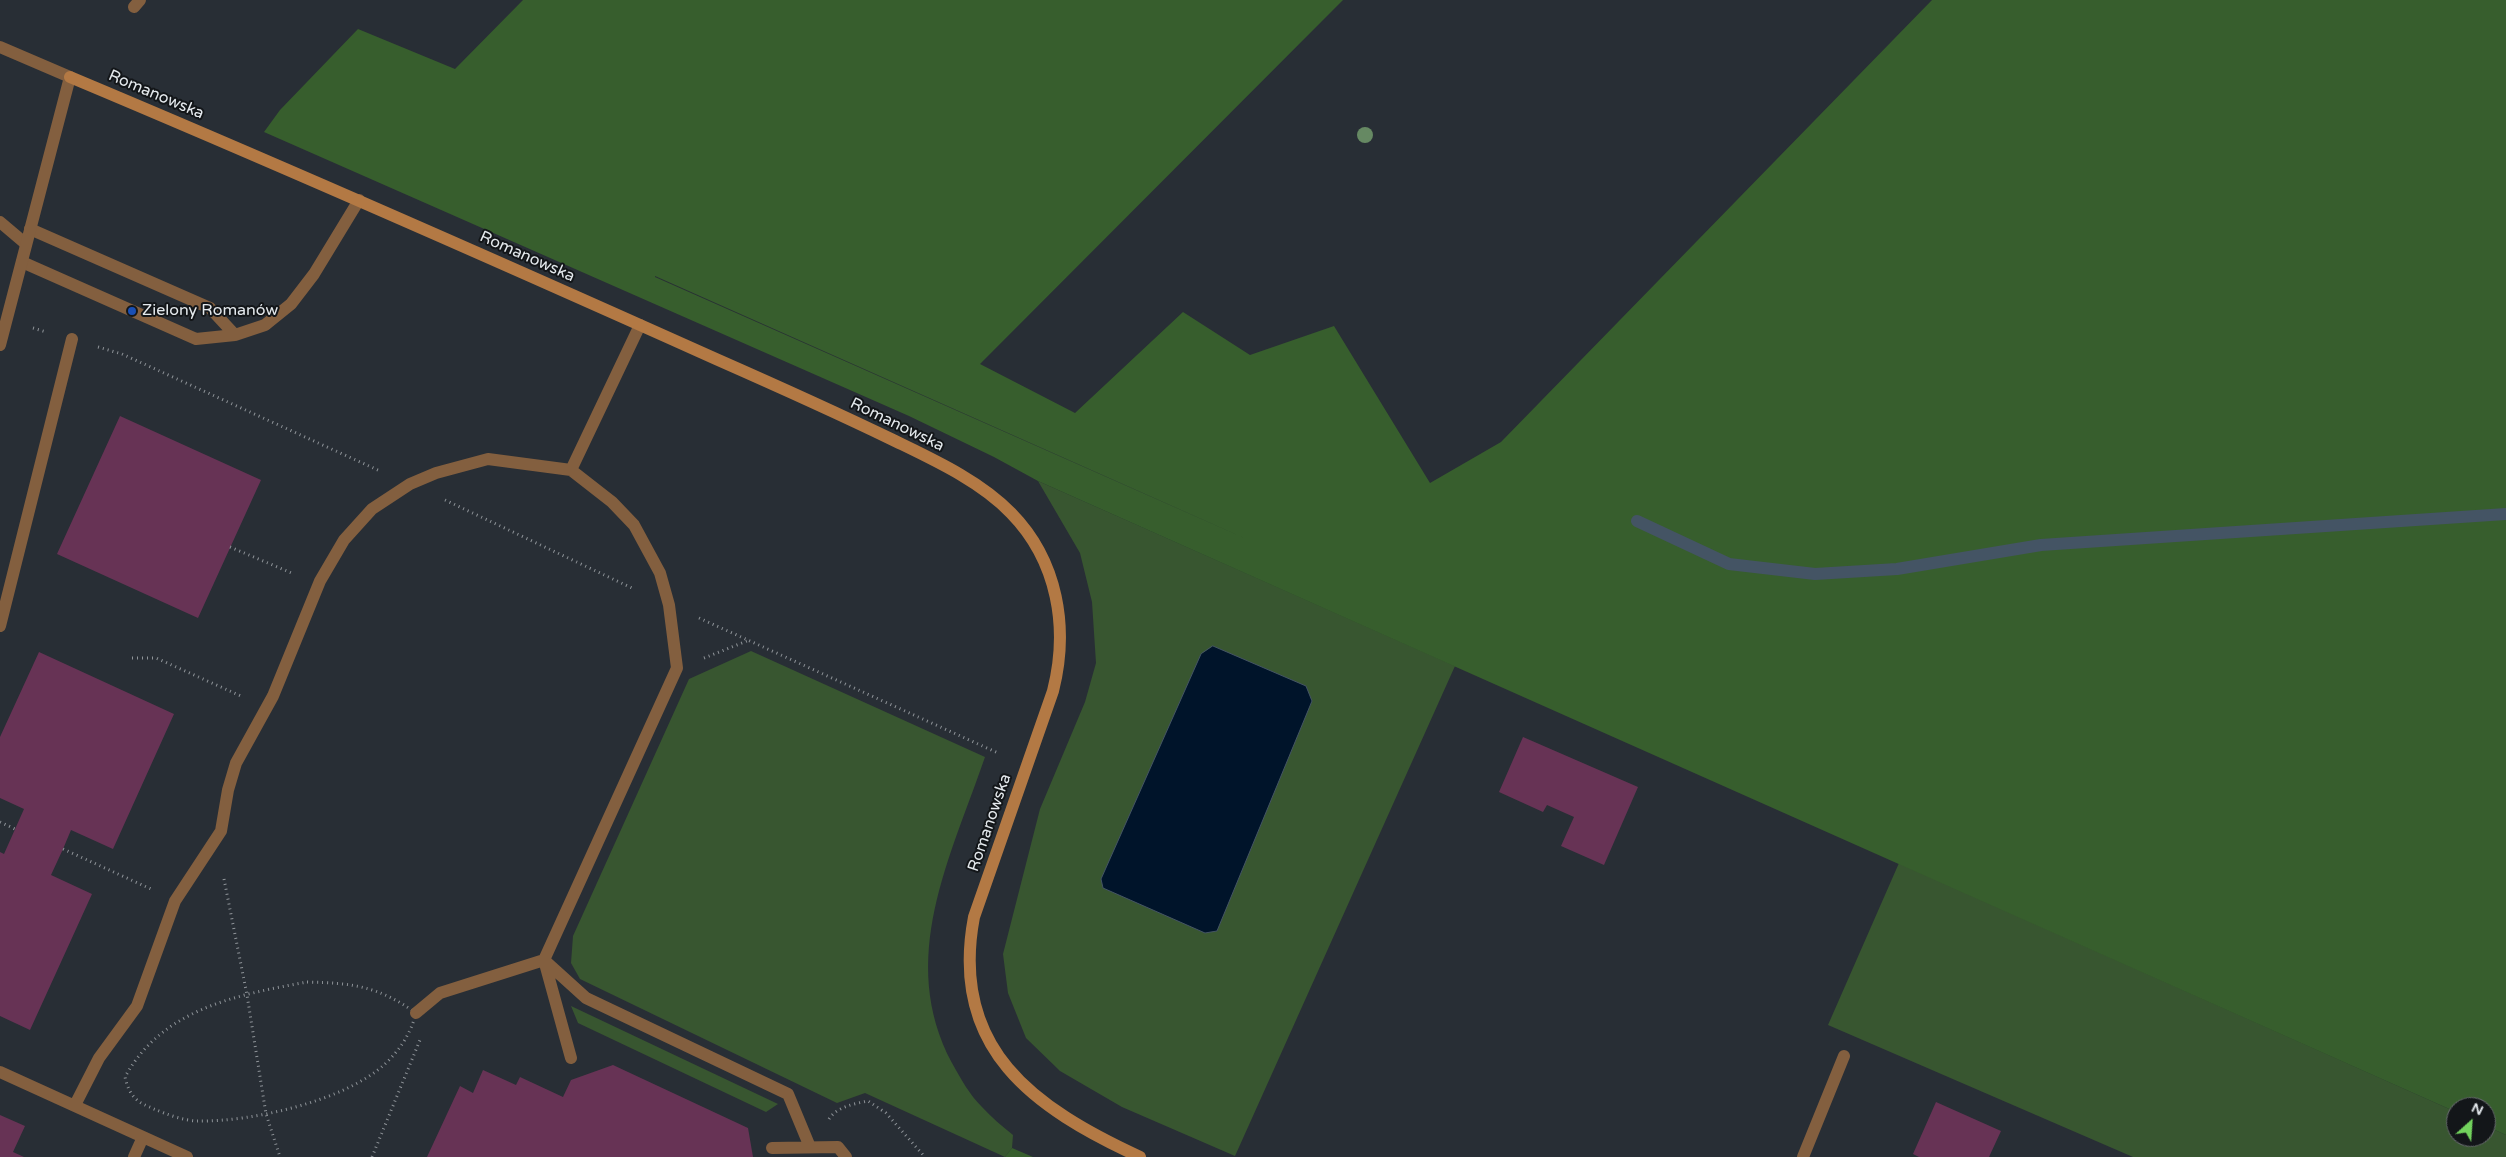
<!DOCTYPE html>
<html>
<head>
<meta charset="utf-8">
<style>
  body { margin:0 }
  #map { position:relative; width:2506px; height:1157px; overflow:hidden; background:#282e35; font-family:"Varela Round",sans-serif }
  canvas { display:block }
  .north { position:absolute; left:2446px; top:1097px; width:50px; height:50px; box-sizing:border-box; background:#131619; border:1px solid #676a6e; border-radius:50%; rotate:26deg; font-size:14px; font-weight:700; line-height:20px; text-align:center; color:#e4e9ed }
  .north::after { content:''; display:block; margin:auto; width:18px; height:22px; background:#72d25d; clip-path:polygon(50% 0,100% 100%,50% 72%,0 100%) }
</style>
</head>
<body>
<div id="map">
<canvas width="2506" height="1157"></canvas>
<div class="north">N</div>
</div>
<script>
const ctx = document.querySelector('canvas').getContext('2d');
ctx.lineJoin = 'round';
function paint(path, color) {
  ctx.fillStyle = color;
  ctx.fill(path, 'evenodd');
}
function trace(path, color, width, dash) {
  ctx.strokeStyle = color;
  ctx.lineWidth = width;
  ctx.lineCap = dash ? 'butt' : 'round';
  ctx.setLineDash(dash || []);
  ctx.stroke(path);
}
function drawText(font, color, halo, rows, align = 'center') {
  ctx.font = font + ' "Varela Round",sans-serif';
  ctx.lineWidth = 4;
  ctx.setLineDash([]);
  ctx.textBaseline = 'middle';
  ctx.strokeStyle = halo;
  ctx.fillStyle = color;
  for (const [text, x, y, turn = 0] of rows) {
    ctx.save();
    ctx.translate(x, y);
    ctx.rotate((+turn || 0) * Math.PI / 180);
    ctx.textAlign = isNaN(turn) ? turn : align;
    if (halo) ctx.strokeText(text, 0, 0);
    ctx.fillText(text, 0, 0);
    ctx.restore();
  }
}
const green = new Path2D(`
  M1038 481 1455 666 1235 1156 1122 1107 1060 1071 1026 1038 1008 993 1003 954 1040 809 1085 702 1096 663 1092 602 1080 553Z
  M751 651 985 757C950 859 897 959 952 1063 961 1079 969 1094 982 1107 991 1117 1002 1126 1013 1135L1012 1148 1005 1157 865 1093 837 1103 580 979 571 963 573 936 689 679Z
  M1899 863 2456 1112V1137H2486V1126L2506 1135V1157H2133L1828 1025Z
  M571 1006 778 1104 766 1112 578 1023Z`);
const forest = new Path2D(`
  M523 0H1343L980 364 1075 413 1183 312 1250 355 1334 326 1430 483 1501 442 1932 0H2506V1135L2486 1126V1107H2456V1112L1038 481 994 457 909 416 264 132 280 110 358 29 455 69ZM655 276 1251 541 655 277Z
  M1012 1148 1033 1157H1005Z`);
const water = new Path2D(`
  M1213 646 1306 686 1312 701 1217 931 1205 933 1103 888 1101 879 1201 654Z`);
const stream = new Path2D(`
  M1637 521 1729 564 1815 574 1897 569 2041 545 2506 514`);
const building = new Path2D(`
  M120 416 261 480 198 618 57 554Z
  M39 652 174 714 113 849 71 830 63 849 51 875 92 894 30 1030 0 1016V852L4 854 24 809 0 798V737Z
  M1523 737 1638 787 1604 865 1561 846 1574 817 1547 805 1543 812 1499 792Z
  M613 1065 748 1128 753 1157H427L460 1086 473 1093 483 1070 516 1085 520 1077 563 1097 571 1080Z
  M1936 1102 2001 1131 1989 1157H1919L1913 1154Z
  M0 1115 25 1126 13 1152 24 1157H0Z`);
const path = new Path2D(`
  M33 328 46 332
  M98 347 122 354 380 471
  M445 500 634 589
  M230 547 294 574
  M699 618 998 753
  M132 658H156L241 696
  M704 658 747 641
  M0 822 15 829
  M63 849 151 889
  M224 879 247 995 266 1114 280 1157
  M307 982C352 983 378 986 416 1013 411 1033 400 1050 385 1064 345 1101 251 1122 198 1121 184 1121 166 1114 154 1109 148 1106 141 1104 137 1100 130 1094 127 1086 125 1077 162 1009 236 995 307 982Z
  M829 1119C837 1107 853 1104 868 1101L886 1113 925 1157
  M372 1157 420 1040`);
const lane = new Path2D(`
  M0 222 26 244
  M30 229 210 308 235 335
  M22 262 196 339 235 335 265 325 291 304 314 274 359 200
  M0 626 72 339
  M544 960 586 998 788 1094 810 1147
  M544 960 571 1058
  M416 1013 440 993 544 960 677 668 669 605 660 573 634 525 612 502 571 470
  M0 1072 187 1157
  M75 1105 99 1058 137 1006 175 901 221 831 228 790 236 763 273 696 320 581 344 540 372 509 410 484 436 473 488 459 571 470 640 325
  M772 1148 838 1147 846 1157
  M134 1157 143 1137
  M1803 1157 1844 1056`);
const street = new Path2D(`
  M134 7 140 0
  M0 47 70 77 0 345`);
const secondary = new Path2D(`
  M70 77C287 168 502 263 716 359 775 385 833 411 891 439 932 459 979 480 1011 513 1058 561 1069 628 1053 691L974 917C949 1049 1034 1108 1140 1157`);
const trees = [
  [1365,135]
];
const markers = [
  [132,311,5,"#1a4fb4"]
];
const streetNames = [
  ["Romanowska",156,95,23],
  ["Romanowska",527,257,24],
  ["Romanowska",897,425,26],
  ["Romanowska",990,823,-71]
];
const poiNames = [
  ["Zielony Romanów",142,311]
];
paint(green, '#385630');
paint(forest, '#375e2d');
paint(water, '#00142a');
trace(water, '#445464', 1);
trace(stream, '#445464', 12);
paint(building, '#673355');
trace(path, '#8f9499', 3, [1, 4]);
trace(lane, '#835f3f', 12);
trace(street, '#835f3f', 12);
trace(secondary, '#b37944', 12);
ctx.fillStyle = '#668963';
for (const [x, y] of trees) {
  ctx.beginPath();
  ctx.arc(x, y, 8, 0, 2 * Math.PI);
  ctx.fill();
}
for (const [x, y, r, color] of markers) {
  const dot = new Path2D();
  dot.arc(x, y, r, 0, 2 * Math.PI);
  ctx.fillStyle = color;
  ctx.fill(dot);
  trace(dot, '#131619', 2);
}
drawText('16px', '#e4e9ed', '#131619', streetNames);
drawText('16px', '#e4e9ed', '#131619', poiNames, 'left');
</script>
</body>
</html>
